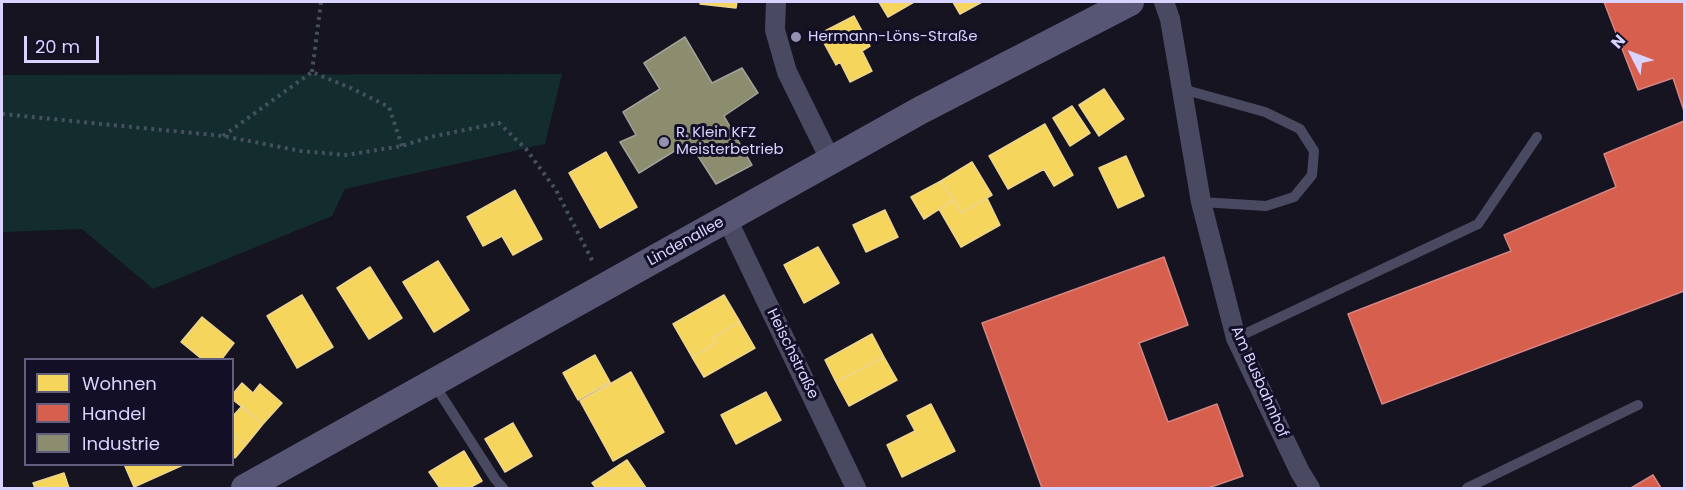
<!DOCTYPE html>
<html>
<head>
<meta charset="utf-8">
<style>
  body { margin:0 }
  #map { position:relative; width:1686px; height:490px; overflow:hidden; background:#161421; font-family:Poppins,sans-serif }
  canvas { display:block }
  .frame { position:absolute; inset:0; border:3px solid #d9d4ff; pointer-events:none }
  .legend { position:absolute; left:24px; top:358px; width:210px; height:108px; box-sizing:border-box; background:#130f26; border:2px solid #625e7d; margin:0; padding:8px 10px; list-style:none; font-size:18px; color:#d9d4ff }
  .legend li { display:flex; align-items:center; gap:12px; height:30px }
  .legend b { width:30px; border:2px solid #625e7d }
  .north { position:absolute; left:1602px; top:24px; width:60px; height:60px; -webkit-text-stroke:4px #130f26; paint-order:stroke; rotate:312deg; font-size:16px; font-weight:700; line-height:24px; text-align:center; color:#d9d4ff }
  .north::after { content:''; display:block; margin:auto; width:21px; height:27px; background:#d9d4ff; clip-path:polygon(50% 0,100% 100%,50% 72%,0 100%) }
  .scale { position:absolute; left:24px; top:36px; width:75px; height:27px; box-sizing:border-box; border:3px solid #d9d4ff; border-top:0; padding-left:8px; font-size:18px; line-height:21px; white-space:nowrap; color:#d9d4ff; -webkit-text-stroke:4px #130f26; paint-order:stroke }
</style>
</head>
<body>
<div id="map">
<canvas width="1686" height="490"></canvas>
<div class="frame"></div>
<ul class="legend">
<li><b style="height:16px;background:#f6d55c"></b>Wohnen</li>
<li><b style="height:16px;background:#d6604d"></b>Handel</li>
<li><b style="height:16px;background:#8c8c6e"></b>Industrie</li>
</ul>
<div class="north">N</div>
<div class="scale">20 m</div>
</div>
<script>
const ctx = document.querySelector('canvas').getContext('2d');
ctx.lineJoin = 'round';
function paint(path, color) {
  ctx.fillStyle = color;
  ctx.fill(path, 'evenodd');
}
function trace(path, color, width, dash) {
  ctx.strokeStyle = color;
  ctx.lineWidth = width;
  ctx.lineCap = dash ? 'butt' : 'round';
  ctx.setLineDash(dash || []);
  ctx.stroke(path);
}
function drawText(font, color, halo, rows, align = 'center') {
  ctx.font = font + ' Poppins,sans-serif';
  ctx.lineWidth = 6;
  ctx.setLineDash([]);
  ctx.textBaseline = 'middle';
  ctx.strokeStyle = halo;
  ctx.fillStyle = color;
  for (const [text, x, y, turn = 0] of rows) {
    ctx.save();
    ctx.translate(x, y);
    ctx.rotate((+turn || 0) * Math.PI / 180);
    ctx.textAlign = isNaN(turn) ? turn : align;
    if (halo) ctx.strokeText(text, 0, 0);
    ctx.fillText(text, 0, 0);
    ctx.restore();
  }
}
const green = new Path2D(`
  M562 74 545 144 345 189 332 216 153 289 82 229 2 232V75Z`);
const homes = new Path2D(`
  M701 2H737L736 8 700 4Z
  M879 2H914L888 17Z
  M953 2H982L960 14Z
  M854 16 870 46 862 51 872 71 850 82 840 62 836 65 819 34Z
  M1104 89 1124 119 1099 136 1079 105Z
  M1072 106 1090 133 1070 146 1053 118Z
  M1045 124 1073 175 1054 186 1044 169 1008 189 989 156Z
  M606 152 637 207 600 228 569 173Z
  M1126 156 1144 196 1118 208 1099 168Z
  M972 162 992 195 961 213 941 181Z
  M941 181 953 200 924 219 911 197Z
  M515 190 542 239 513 255 502 236 483 246 467 217Z
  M987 198 1000 225 961 247 939 209 953 200 961 213Z
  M885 210 898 237 866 252 853 225Z
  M818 247 839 283 804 303 784 265Z
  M438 261 469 310 434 332 403 282Z
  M370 267 402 318 369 339 337 288Z
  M302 295 333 347 297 368 267 316Z
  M724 295 740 322 712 338 716 343 692 357 673 324Z
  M202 317 234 343 221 360H203L181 342Z
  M740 322 755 348 704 377 692 357 716 343 712 338Z
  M872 334 884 357 836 382 825 360Z
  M595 355 610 382 578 400 563 373Z
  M884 357 897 380 849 406 836 382Z
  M631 372 664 432 613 461 580 401Z
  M242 383 253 393 260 384 282 403 263 424 232 399V395Z
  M766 392 781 420 736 444 721 415Z
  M931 404 955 451 902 477 887 445 915 431 907 416Z
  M242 406 263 424 246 445 232 433V417Z
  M513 423 532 456 505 472 485 439Z
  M232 433 246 445 235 458 232 456Z
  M464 451 482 481 469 488H440L429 472Z
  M627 460 646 488H596L592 483Z
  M124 464H183V465L134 487Z
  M64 473 69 488H35L33 483Z`);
const shops = new Path2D(`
  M1604 2H1684V111L1673 78 1638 90Z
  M1684 121V291L1382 404 1348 314 1511 251 1504 235 1616 187 1604 154Z
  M1164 257 1188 325 1139 343 1168 422 1217 404 1243 476 1208 488H1042L982 323Z
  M1653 475 1661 488H1631Z`);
const industry = new Path2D(`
  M685 37 712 83 742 68 758 93 724 116 752 165 716 184 689 142 639 173 620 142 636 135 623 112 660 89 644 63Z`);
const path = new Path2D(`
  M312 72 321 2
  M2 114 223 136 301 151 346 155 402 146 430 137 499 123 526 149 556 190 594 264
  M223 136 312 72 353 89 389 107 402 146`);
const lane = new Path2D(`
  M1182 89 1265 112 1300 129 1314 151 1312 175 1294 197 1266 206 1201 202
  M1236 338 1478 224 1537 137
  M434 384 495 479 503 488
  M1467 488 1638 405`);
const street = new Path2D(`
  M776 2 775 30 787 72 831 161
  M1164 2 1170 19 1201 202 1236 338 1300 472 1310 488
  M727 219 856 488`);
const secondary = new Path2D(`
  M245 488 921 110 1130 2`);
const markers = [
  [796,37,6,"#9591b1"],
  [664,142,6,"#9591b1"]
];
const poiNames = [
  ["Hermann-Löns-Straße",808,37],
  ["R. Klein KFZ",676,133],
  ["Meisterbetrieb",676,150]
];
const streetNames = [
  ["Lindenallee",686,242,-29],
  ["Heischstraße",792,354,64],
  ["Am Busbahnhof",1259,382,66]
];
paint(green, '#132c2d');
paint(homes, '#f6d55c');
trace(homes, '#edd58d', 1.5);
paint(shops, '#d6604d');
trace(shops, '#d78382', 1.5);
paint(industry, '#8c8c6e');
trace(industry, '#a3a29a', 1.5);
trace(path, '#44505f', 4, [3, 4.5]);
trace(lane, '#4a4962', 10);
trace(street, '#4a4962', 20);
trace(secondary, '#575674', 28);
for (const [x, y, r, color] of markers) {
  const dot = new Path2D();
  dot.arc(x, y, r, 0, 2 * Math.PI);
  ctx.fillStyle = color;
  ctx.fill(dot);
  trace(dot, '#130f26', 2);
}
drawText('15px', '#d9d4ff', '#130f26', poiNames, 'left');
drawText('15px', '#d9d4ff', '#130f26', streetNames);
</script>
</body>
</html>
